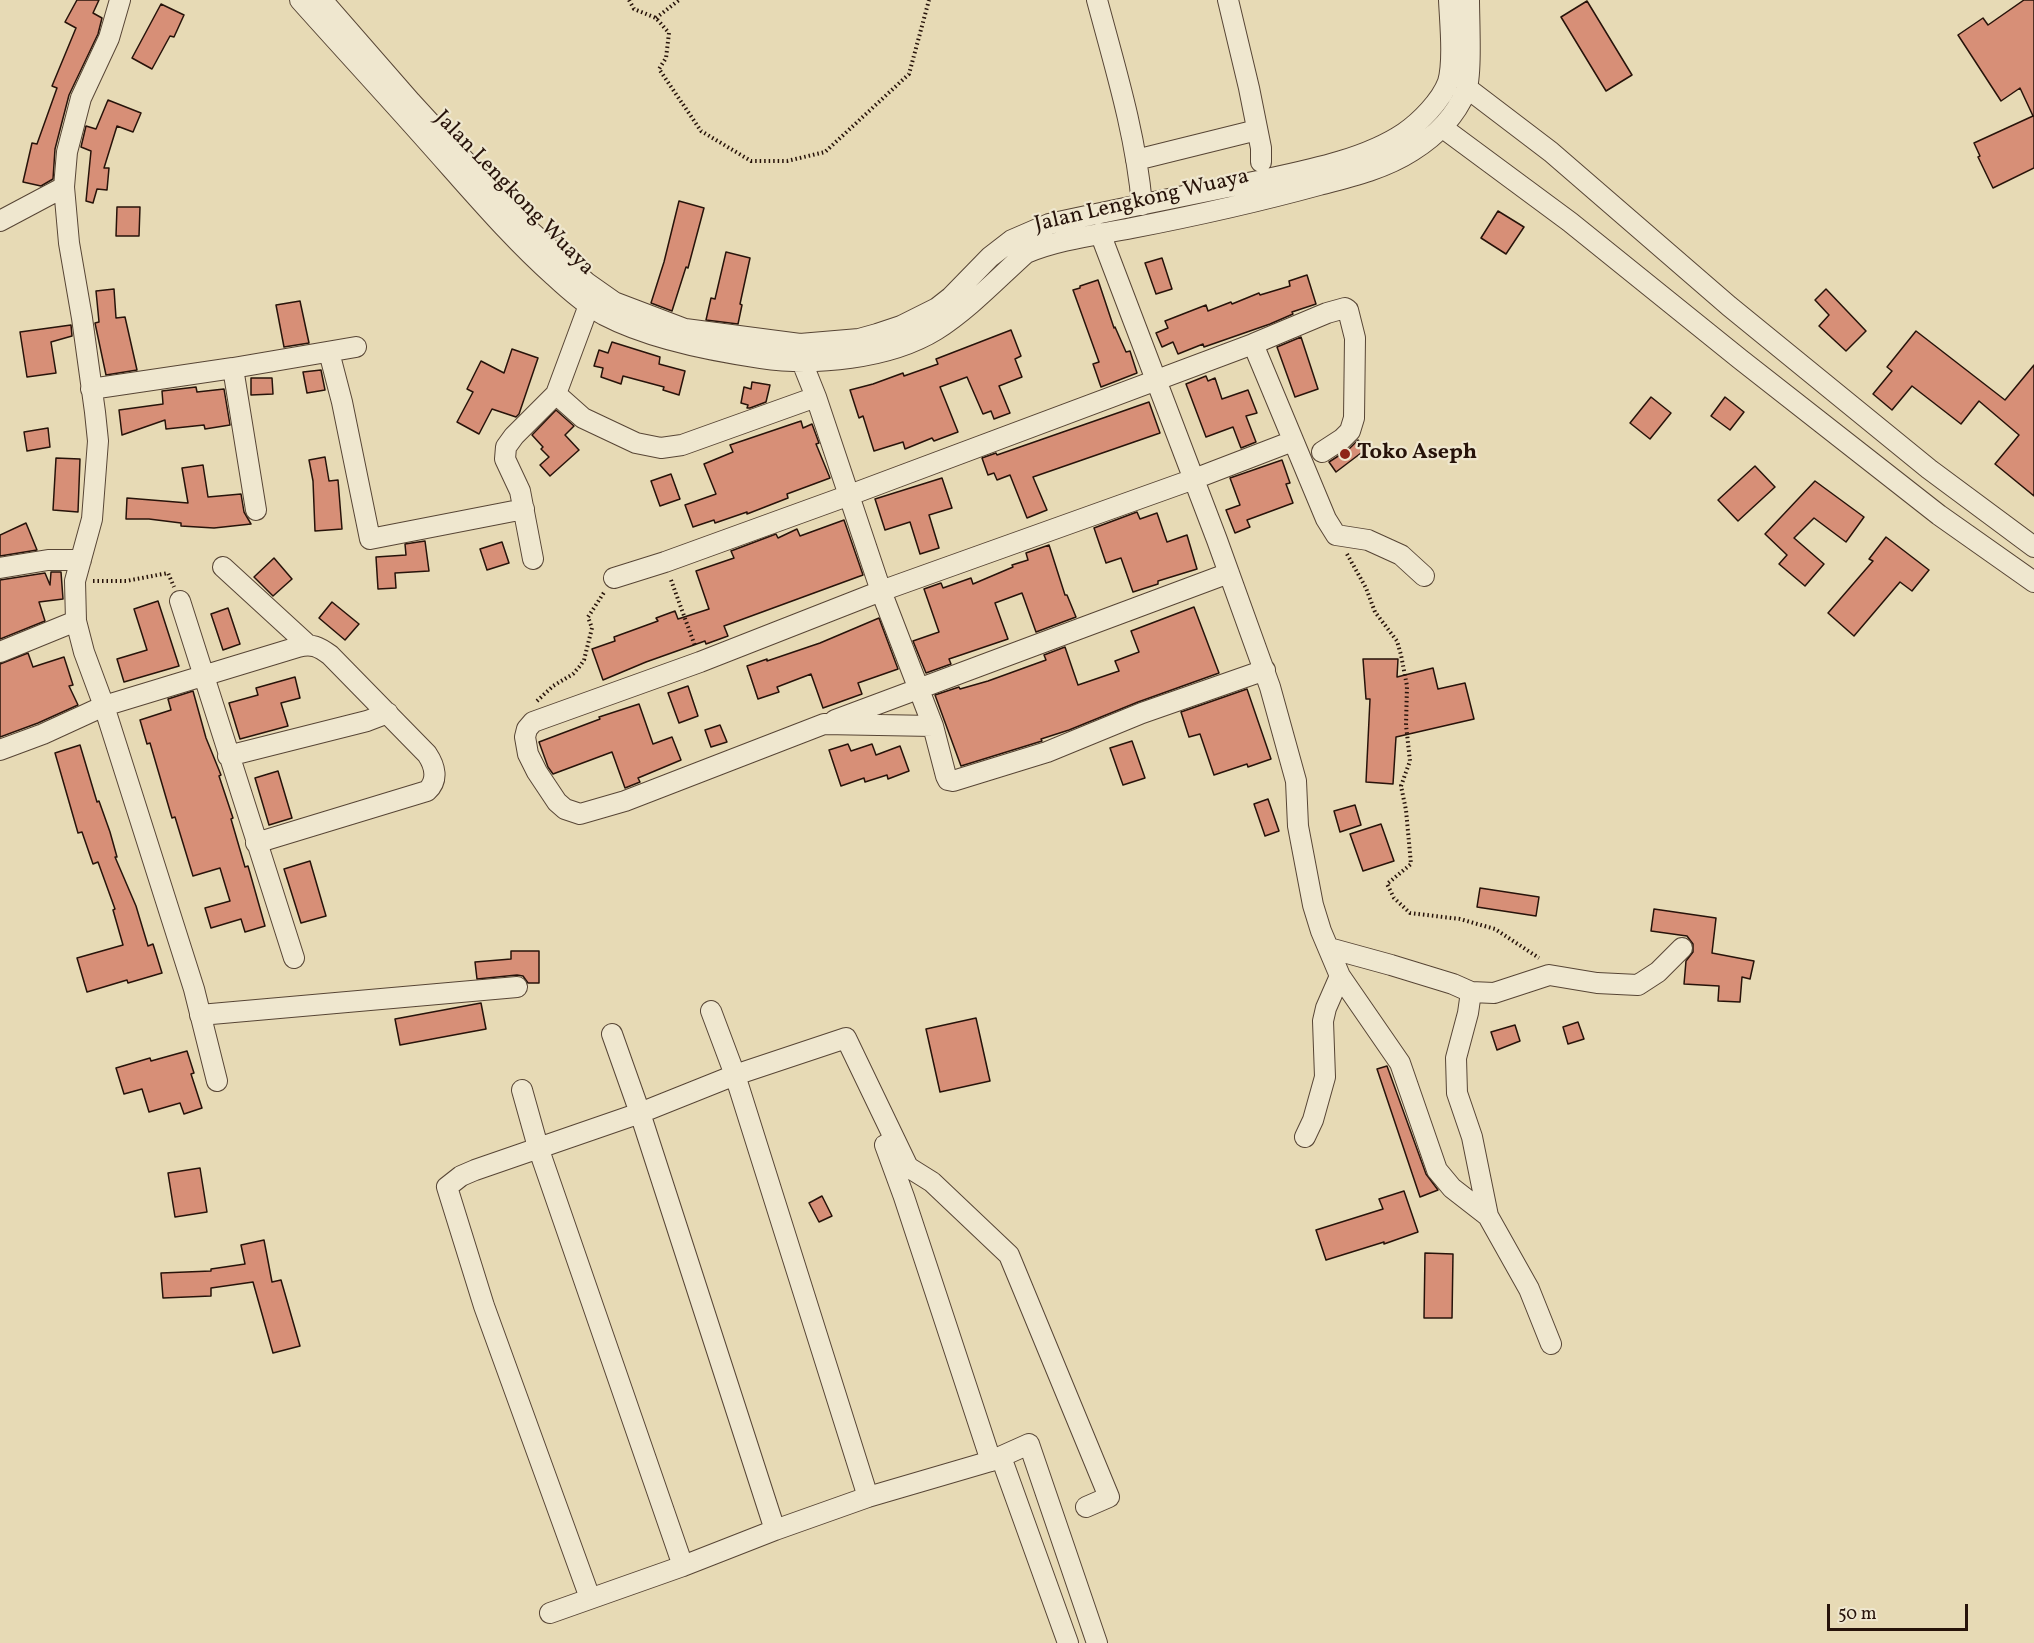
<!DOCTYPE html>
<html>
<head>
<meta charset="utf-8">
<style>
  body { margin:0 }
  #map { position:relative; width:2034px; height:1643px; overflow:hidden; background:#e7dab5; font-family:Vollkorn,serif }
  canvas { display:block }
  .scale { position:absolute; left:1827px; top:1604px; width:141px; height:27px; box-sizing:border-box; border:3px solid #27130a; border-top:0; padding-left:8px; font-size:18px; line-height:21px; white-space:nowrap; color:#27130a; -webkit-text-stroke:4px #efe7cf; paint-order:stroke }
</style>
</head>
<body>
<div id="map">
<canvas width="2034" height="1643"></canvas>
<div class="scale">50 m</div>
</div>
<script>
const ctx = document.querySelector('canvas').getContext('2d');
ctx.lineJoin = 'round';
function paint(path, color) {
  ctx.fillStyle = color;
  ctx.fill(path, 'evenodd');
}
function trace(path, color, width, dash) {
  ctx.strokeStyle = color;
  ctx.lineWidth = width;
  ctx.lineCap = dash ? 'butt' : 'round';
  ctx.setLineDash(dash || []);
  ctx.stroke(path);
}
function drawText(font, color, halo, rows, align = 'center') {
  ctx.font = font + ' Vollkorn,serif';
  ctx.lineWidth = 4.5;
  ctx.setLineDash([]);
  ctx.textBaseline = 'middle';
  ctx.strokeStyle = halo;
  ctx.fillStyle = color;
  for (const [text, x, y, turn = 0] of rows) {
    ctx.save();
    ctx.translate(x, y);
    ctx.rotate((+turn || 0) * Math.PI / 180);
    ctx.textAlign = isNaN(turn) ? turn : align;
    if (halo) ctx.strokeText(text, 0, 0);
    ctx.fillText(text, 0, 0);
    ctx.restore();
  }
}
const building = new Path2D(`
  M77 0H99L93 13 102 18 98 34 69 95 55 149 53 179 41 186 23 182 32 143 37 144 57 88 52 86 76 28 65 22Z
  M2024 0H2034V168L1993 188 1978 157 1980 156 1974 143 2033 116 2020 88 2001 101 1958 35 1983 18 1988 25Z
  M1587 1 1632 75 1606 91 1561 17Z
  M161 4 184 15 174 37 170 36 152 69 132 58Z
  M108 100 141 113 133 132 117 126 104 168H109L107 190 97 189 93 203 86 201 91 151 81 147 86 126 96 129Z
  M679 201 704 208 688 268 686 267 672 311 651 303 664 262Z
  M117 207H140L139 236H116Z
  M1498 211 1524 227 1506 254 1481 238Z
  M726 252 750 258 740 304 742 305 738 324 706 320 711 298 715 299Z
  M1162 258 1172 289 1156 294 1145 263Z
  M1307 275 1316 304 1292 312 1293 314 1270 324 1204 347 1203 344 1178 354 1173 342 1162 347 1156 333 1168 328 1165 321 1206 305 1208 311 1231 302 1232 304 1259 293 1260 295 1290 286 1289 281Z
  M1098 280 1114 328 1115 327 1126 352 1130 351 1137 373 1101 387 1093 364 1099 362 1073 290 1080 288V286Z
  M114 289 116 318 125 317 137 370 106 375 95 323 99 322 96 291Z
  M1826 289 1866 331 1846 351 1819 326 1829 315 1815 300Z
  M300 301 309 343 284 347 276 305Z
  M71 325 72 336 51 342 56 373 27 377 20 332Z
  M1011 330 1021 356 1015 359 1022 377 999 386 1010 413 994 419 991 411 983 414 967 377 940 387 958 432 934 441 932 438 905 449 903 442 874 451 863 416 859 418 850 390 873 384 903 373 904 376 938 364 936 359Z
  M1916 331 2005 400 2034 365V496L1995 464 2019 435 1979 401 1961 424 1912 386 1892 410 1873 394 1892 371 1887 367Z
  M1301 337 1318 389 1295 397 1277 347Z
  M612 342 660 357 659 364 685 371 679 395 663 390 664 387 623 376 621 384 601 377 603 368 594 366 599 350 608 353Z
  M512 349 538 358 519 414 516 417 492 409 479 434 457 422 473 392 467 389 481 361 504 373Z
  M321 370 325 390 307 393 303 372Z
  M1206 376 1208 381 1215 378 1222 399 1248 390 1257 413 1246 416 1256 442 1241 448 1233 427 1206 437 1186 384Z
  M251 378H272L273 394 251 395Z
  M752 382 770 385 766 402 750 408H747L748 405 741 403 744 387 751 389Z
  M196 387 197 392 224 389 230 425 205 429 204 425 166 429 165 420 122 435 119 410 163 404 162 391Z
  M1651 397 1671 413 1650 439 1630 423Z
  M1725 397 1744 412 1730 430 1711 416Z
  M1149 402 1160 433 1033 477 1047 510 1027 518 1010 475 997 480 994 473 988 475 982 458 996 453 997 455Z
  M556 410 574 426 565 435 579 450 550 476 540 465 549 457 541 449 543 447 532 435Z
  M801 421 803 428 812 424 819 443 816 444 830 478 787 494 788 498 747 514V512L715 523 714 520 693 527 685 505 716 494 704 464 733 452 730 445Z
  M48 428 50 447 27 451 24 432Z
  M1358 440 1365 450 1336 472 1329 462 1349 449Z
  M325 457 329 481 338 480 342 529 315 531 313 481 309 460Z
  M56 458 80 459 78 512 53 510Z
  M1282 460 1290 483 1286 484 1293 503 1247 520 1250 527 1235 533 1226 510 1240 505 1230 478Z
  M203 465 208 497 241 494 244 512 251 524 214 528 181 526V523L149 519H126L127 498 188 503 182 468Z
  M1755 466 1775 487 1738 521 1718 500Z
  M671 474 680 499 660 506 651 481Z
  M942 478 952 508 929 515 939 548 920 554 910 522 885 530 875 499Z
  M1815 481 1864 517 1846 542 1814 518 1794 538 1824 564 1805 586 1779 564 1787 555 1765 534Z
  M1137 512 1140 519 1157 513 1167 542 1187 535 1197 569 1158 581V584L1133 592 1121 558 1106 563 1094 528Z
  M844 520 863 575 724 626 728 636 706 644 705 641 646 662 603 680 592 649 615 641 614 637 658 621 656 618 675 611 678 619 709 609 696 571 734 558 731 551 776 534 778 538 797 529 800 536Z
  M26 523 37 550 0 556V535Z
  M1886 537 1929 570 1912 591 1900 582 1854 636 1828 613 1873 561 1869 559Z
  M425 541 429 571 395 573 396 588 378 589 376 557 406 555 405 544Z
  M502 542 509 563 487 570 480 549Z
  M1049 545 1065 595H1067L1076 617 1036 632 1022 593 995 603 1008 639 949 659 951 664 926 673 913 641 939 632 924 589 941 583 943 588 971 578 973 584 1013 567 1012 565 1028 560 1026 553Z
  M274 558 292 579 273 596 254 577Z
  M51 572H61L63 599 39 602 45 621 0 639V580L45 573 50 585Z
  M158 601 179 666 124 682 117 659 147 650 134 609Z
  M332 602 359 624 345 640 319 618Z
  M1194 607 1219 673 1138 702 1069 730 1041 739 1042 741 961 766 935 695 959 687 960 689 988 681 1046 660 1044 655 1065 647 1078 685 1119 671 1115 661 1139 652 1131 631Z
  M228 608 240 644 223 650 211 614Z
  M879 618 898 669 858 683 862 694 823 708 811 674 777 687 779 692 758 699 747 666 767 659V661L820 643Z
  M28 653 33 667 64 657 73 685 69 686 78 705 38 723 0 737V664Z
  M1363 659H1398L1397 677 1433 668 1438 689 1465 683 1474 719 1396 737 1393 784 1366 782 1370 699H1366Z
  M295 677 300 698 281 703 288 726 240 739 229 703 258 695 256 688Z
  M688 686 698 716 679 723 668 693Z
  M1247 689 1271 759 1248 767 1247 764 1214 775 1200 734 1189 737 1181 712Z
  M193 691 206 738 221 775 219 776 233 818 231 819 245 867 248 866 265 926 245 932 241 919 211 928 205 908 230 901 220 868 193 876 175 817 172 818 150 743 147 744 140 720 171 710 168 699Z
  M639 704 653 744 672 737 681 760 638 778 640 782 625 788 612 752 553 774 548 767 539 742 600 719 599 717Z
  M720 725 727 742 711 747 705 730Z
  M1132 741 1145 778 1123 785 1110 748Z
  M848 744 851 751 872 744 876 755 900 746 909 771 888 779 887 775 865 782 864 778 841 786 829 750Z
  M80 745 97 802 99 801 110 832 117 857H115L136 906 148 946 153 944 162 973 128 983 127 980 87 992 77 958 123 945 113 910 115 909 98 862 93 864 82 832 78 833 55 753Z
  M278 771 292 818 269 825 255 778Z
  M1268 799 1279 831 1265 836 1254 804Z
  M1355 805 1361 825 1340 832 1334 811Z
  M1381 824 1394 861 1363 871 1350 834Z
  M310 861 326 916 301 923 284 869Z
  M1480 888 1539 897 1536 916 1477 907Z
  M1654 909 1716 918 1712 953 1754 961 1750 979 1742 977 1740 1002 1718 1001 1719 986 1684 984 1686 961 1693 952V944L1687 936 1651 931Z
  M511 951H539V983H528L523 976 517 975 477 979 475 962 511 959Z
  M481 1003 486 1029 400 1045 395 1019Z
  M976 1018 990 1081 940 1092 926 1029Z
  M1578 1022 1584 1039 1568 1044 1563 1027Z
  M1515 1025 1520 1041 1497 1050 1491 1032Z
  M187 1051 194 1073 191 1074 202 1108 184 1114 180 1103 149 1112 142 1089 124 1094 116 1068 150 1058 151 1061Z
  M1387 1066 1426 1174 1438 1190 1420 1197 1377 1069Z
  M200 1168 207 1212 175 1217 168 1173Z
  M1404 1191 1418 1232 1384 1244V1242L1326 1260 1316 1230 1383 1209 1379 1199Z
  M822 1196 832 1216 819 1222 809 1203Z
  M264 1240 272 1282 281 1280 300 1346 273 1353 253 1282 211 1288V1296L163 1298 161 1273 211 1271V1269L245 1264 241 1245Z
  M1425 1253 1453 1254 1452 1318H1424Z`);
const path = new Path2D(`
  M629 0 634 9 656 18 669 33 666 58 659 69 701 131 751 161H787L825 152 909 74 929 0
  M656 18 679 0
  M1347 554 1366 588 1375 612 1397 641 1401 655 1407 686 1406 725 1410 761 1401 786 1406 810 1411 864 1387 884 1394 898 1410 913 1460 919 1495 929 1539 958
  M671 580 695 646
  M93 581H126L168 573 174 587
  M537 701 553 686 573 674 580 666 584 660 592 628 588 617 605 591`);
const minor = new Path2D(`
  M120 0 109 38 81 98 67 152 64 187 69 243 82 318 95 412 98 441 92 519 75 581 76 621 84 652 104 706 194 989 217 1081
  M300 0C350 56 402 112 451 168 484 205 517 243 554 276 569 290 586 305 604 315 648 338 712 351 761 358 814 366 889 359 936 330 969 309 997 279 1026 253 1059 239 1097 235 1132 228 1194 216 1257 202 1319 185 1350 177 1384 169 1412 151 1436 136 1455 117 1466 91 1472 75 1469 20 1469 0
  M322 0 411 102 523 224 587 283 614 302 685 329 800 344 859 339 877 334 901 326 937 308 951 297 990 257 1012 240 1049 224C1118 209 1188 195 1258 181 1304 171 1364 160 1404 133 1420 122 1441 101 1448 82 1454 61 1450 22 1449 0
  M1097 0C1115 67 1136 135 1142 205
  M1228 0 1249 88 1261 148V162
  M1467 88 1551 152 1729 306 1929 469 2034 547
  M1443 128 1570 222 1740 359 1939 515 2034 582
  M1136 160 1257 130
  M0 221 64 187
  M1100 233 1217 540 1270 687 1296 781 1298 826 1313 905 1321 931 1340 976 1400 1063 1437 1170 1452 1188 1488 1216 1529 1289 1551 1344
  M1253 344 1326 519 1336 535 1368 540 1401 555 1424 576
  M800 350 802 362 816 397 881 591 933 726
  M329 352 342 402 370 539 524 509
  M233 368 256 510
  M91 389 233 368 356 347
  M556 394 583 418 636 443 661 448 682 445 816 397
  M533 559 520 491 505 459 506 447 514 436 556 394 589 305
  M223 567 307 644
  M0 568 48 560H81
  M614 578 665 562 847 496 1253 344 1327 313 1345 308 1348 310 1355 338 1354 418 1350 431 1342 439 1322 452
  M180 601 294 958
  M0 652 76 621
  M1265 670 1142 713 1047 752 953 781 948 780 946 776 933 726 824 724 625 801 580 814 565 809 557 802 537 772 528 754 525 737 527 729 533 722 700 662 881 591 1194 479 1293 441
  M835 720 1229 573
  M0 750 43 734 104 706 298 647C312 643 319 647 330 655L427 754C435 766 439 780 427 791L256 843
  M228 756 367 721 388 713
  M1329 948 1391 965 1453 984 1471 992
  M711 1011 735 1075 868 1497
  M200 1015 517 987
  M612 1034 640 1113 775 1530
  M522 1090 538 1147 683 1566
  M1305 1137 1313 1120 1325 1077 1323 1021 1326 1008 1340 976
  M885 1145 904 1197 991 1461
  M1488 1216 1472 1137 1457 1093 1456 1058 1468 1013 1471 992 1494 993 1549 975 1597 983 1638 985 1658 972 1682 948
  M1001 1457 1068 1643
  M590 1598 484 1306 447 1187 461 1176 475 1170 640 1113 735 1075 846 1038 908 1167 932 1182 1009 1255 1109 1497 1086 1507
  M550 1613 683 1566 775 1530 868 1497 991 1461 1029 1444 1097 1643`);
const markers = [
  [1345,454,6,"#8f2418"]
];
const streetNames = [
  ["Jalan Lengkong Wuaya",513,194,46],
  ["Jalan Lengkong Wuaya",1142,202,-13]
];
const poiNames = [
  ["Toko Aseph",1357,454]
];
paint(building, '#d78f77');
trace(building, '#27130a', 1.5);
trace(minor, '#574535', 22);
trace(path, '#27130a', 4, [1.5, 3]);
trace(minor, '#efe7cf', 20);
for (const [x, y, r, color] of markers) {
  const dot = new Path2D();
  dot.arc(x, y, r, 0, 2 * Math.PI);
  ctx.fillStyle = color;
  ctx.fill(dot);
  trace(dot, '#efe7cf', 2);
}
drawText('22px', '#27130a', '#efe7cf', streetNames);
drawText('bold 22px', '#27130a', '#efe7cf', poiNames, 'left');
</script>
</body>
</html>
